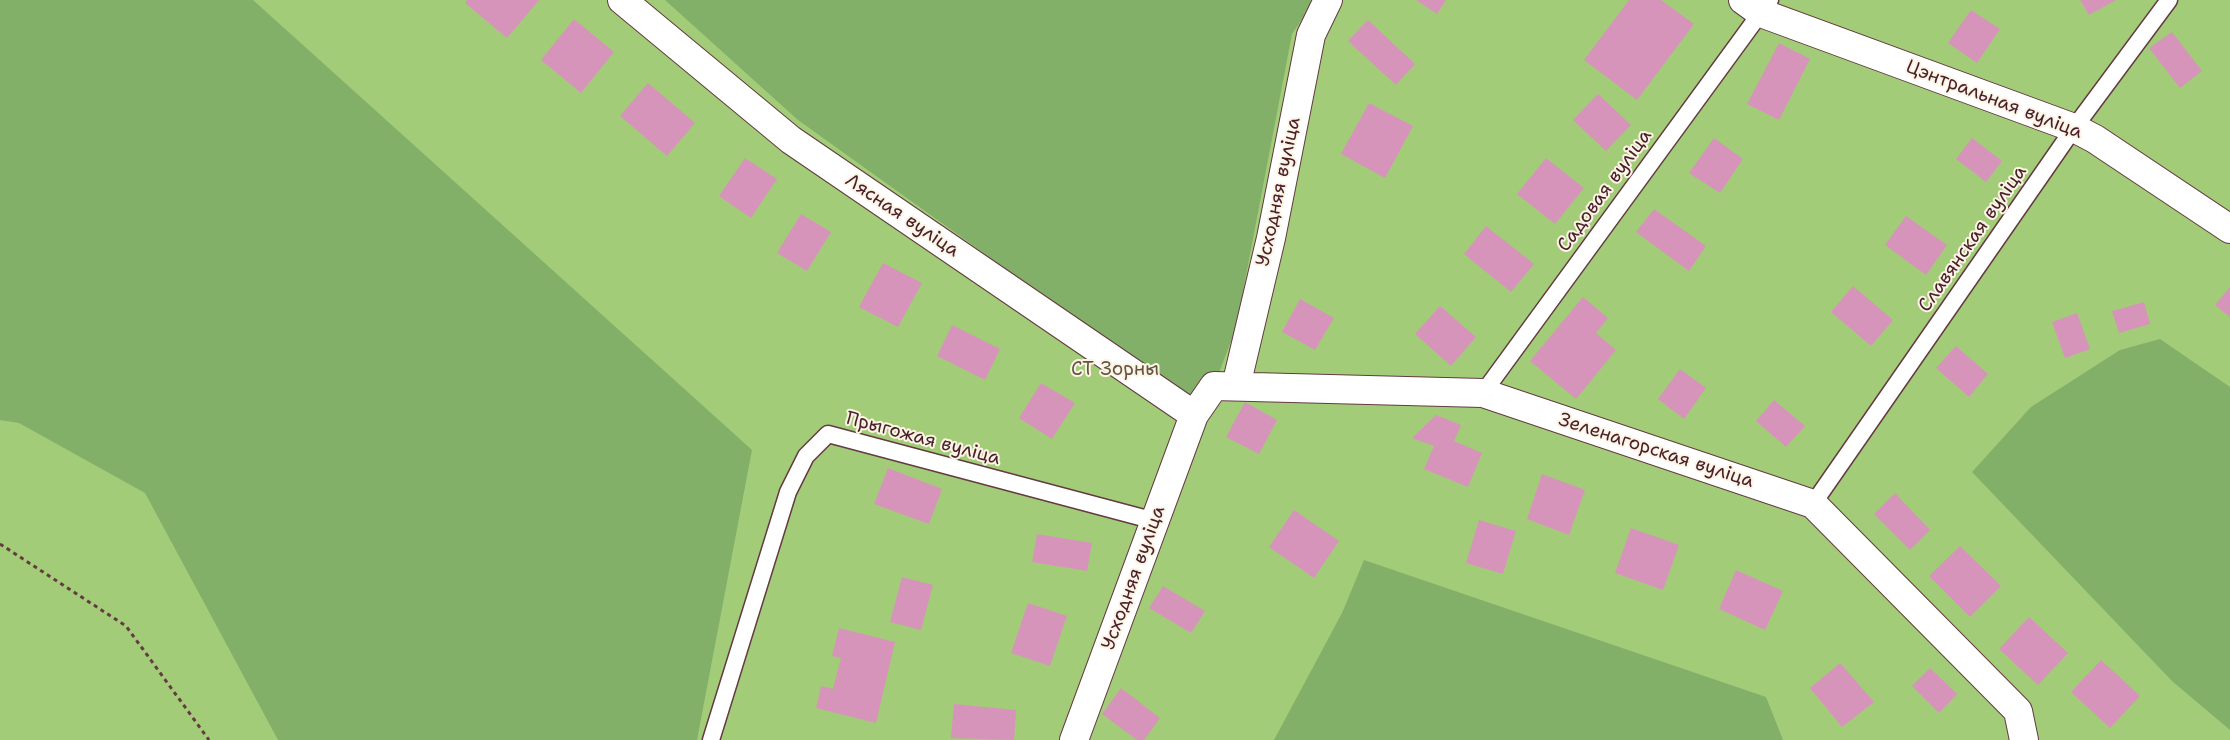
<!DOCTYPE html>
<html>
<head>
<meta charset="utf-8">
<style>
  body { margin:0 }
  canvas { display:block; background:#f0dbb9 }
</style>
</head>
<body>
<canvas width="2230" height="740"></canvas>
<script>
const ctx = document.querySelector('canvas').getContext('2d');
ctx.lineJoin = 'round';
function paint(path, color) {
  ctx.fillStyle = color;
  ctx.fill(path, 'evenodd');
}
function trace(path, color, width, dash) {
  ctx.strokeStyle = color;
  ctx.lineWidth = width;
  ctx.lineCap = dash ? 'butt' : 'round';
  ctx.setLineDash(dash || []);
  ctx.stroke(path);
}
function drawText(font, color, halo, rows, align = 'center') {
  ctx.font = font + ' "Shantell Sans",sans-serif';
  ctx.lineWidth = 4;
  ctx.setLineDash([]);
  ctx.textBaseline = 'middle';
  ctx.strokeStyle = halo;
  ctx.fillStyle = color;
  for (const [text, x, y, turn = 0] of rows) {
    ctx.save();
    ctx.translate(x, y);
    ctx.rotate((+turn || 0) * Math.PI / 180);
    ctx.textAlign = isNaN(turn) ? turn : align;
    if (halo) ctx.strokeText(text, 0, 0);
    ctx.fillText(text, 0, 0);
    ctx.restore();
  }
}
const green = new Path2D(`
  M0 0H2230V740H0Z`);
const forest = new Path2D(`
  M0 0H253L752 450 697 740H278L145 493 19 423 0 420Z
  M665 0H1315L1292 34 1236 328 1214 386 1186 398 798 120Z
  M2160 339 2230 387V730L2172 681 1972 472 2031 407 2120 350Z
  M1364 560 1766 697 1783 740H1274L1342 613Z`);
const building = new Path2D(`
  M467 0H539L507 38 465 3Z
  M1416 0H1446L1437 14Z
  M1629 0H1661L1694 24 1637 100 1584 60Z
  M2080 0H2116L2089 15Z
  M1971 10 2000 29 1977 63 1948 43Z
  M574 19 614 52 581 93 541 60Z
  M1368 20 1415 64 1396 85 1348 41Z
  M2172 32 2202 71 2180 88 2149 48Z
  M1779 43 1810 59 1779 120 1747 104Z
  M648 83 695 123 667 156 620 116Z
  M1598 94 1631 125 1606 151 1573 120Z
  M1369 103 1413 126 1385 178 1341 154Z
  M1714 138 1743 159 1720 193 1689 173Z
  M1972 138 2002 161 1986 182 1956 159Z
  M745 158 777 179 751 218 719 196Z
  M1546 158 1584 188 1555 224 1517 194Z
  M1654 209 1706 246 1689 271 1636 232Z
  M801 214 831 232 807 271 777 253Z
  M1906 216 1947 245 1926 275 1885 245Z
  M1486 226 1534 264 1511 292 1464 254Z
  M883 263 922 283 898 327 859 307Z
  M1853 286 1893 320 1871 346 1831 312Z
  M2230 287V317L2215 305Z
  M1583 297 1608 318 1596 333 1616 350 1576 399 1530 361Z
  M1300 299 1334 318 1315 350 1282 332Z
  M2144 302 2150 324 2119 333 2112 311Z
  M1440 306 1476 337 1451 366 1415 334Z
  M2077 313 2090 349 2065 358 2052 322Z
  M952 325 1000 349 985 380 937 356Z
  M1956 346 1988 374 1969 397 1936 368Z
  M1680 369 1706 388 1684 419 1658 399Z
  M1041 383 1075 403 1052 439 1019 418Z
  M1774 400 1805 426 1786 447 1756 421Z
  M1245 402 1277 420 1259 454 1226 437Z
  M1436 415 1461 425 1454 441 1482 453 1468 487 1424 469 1434 446 1412 438Z
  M888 468 942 489 929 524 874 504Z
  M1542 474 1585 490 1569 535 1527 519Z
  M1895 493 1930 530 1910 550 1874 514Z
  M1294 510 1339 541 1314 578 1269 547Z
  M1479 520 1516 531 1503 574 1466 563Z
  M1631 528 1679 545 1663 590 1615 573Z
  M1037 534 1092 543 1087 571 1032 562Z
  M1960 546 2001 586 1970 617 1929 576Z
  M1736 570 1783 591 1765 630 1719 609Z
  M902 577 933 585 921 630 890 622Z
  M1163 586 1205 611 1191 633 1149 608Z
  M1028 603 1067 616 1050 666 1011 653Z
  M2029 617 2068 653 2038 685 1999 649Z
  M839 628 895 642 876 723 816 708 821 686 833 689 841 658 832 656Z
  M2101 660 2140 696 2110 728 2071 692Z
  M1840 663 1874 702 1842 727 1810 688Z
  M1930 668 1957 694 1939 713 1912 686Z
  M1121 688 1160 718 1144 740H1137L1102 714Z
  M954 704 1016 710 1014 740 951 738Z`);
const path = new Path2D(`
  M0 544 126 626 209 740`);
const service = new Path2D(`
  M1483 393 1770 0
  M1813 504 2074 128 2169 0
  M711 740 788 492 806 456 828 434 1155 521`);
const minor = new Path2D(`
  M622 0 791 140 1194 415
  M1743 0 1761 13 2074 128 2095 139 2230 229
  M1236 386 1271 238 1311 35 1328 0
  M1074 740 1194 415 1214 386 1483 393 1813 504 2018 711 2024 740`);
const streetNames = [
  ["Цэнтральная вуліца",1994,100,21],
  ["Садовая вуліца",1605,191,-54],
  ["Усходняя вуліца",1279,192,-78],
  ["Лясная вуліца",902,216,34],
  ["Славянская вуліца",1973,239,-55],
  ["Прыгожая вуліца",923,439,15],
  ["Зеленагорская вуліца",1656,451,18],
  ["Усходняя вуліца",1134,578,-70]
];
const parkNames = [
  ["СТ Зорны",1115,370]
];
paint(green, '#a3cc78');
paint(forest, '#82b068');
paint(building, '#d794bb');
trace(service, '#633b40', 19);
trace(minor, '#633b40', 30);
trace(path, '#633b40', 3, [4, 4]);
trace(service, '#fff', 16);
trace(minor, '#fff', 28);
drawText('19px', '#4a1f2b', '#fcf5e5', streetNames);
drawText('19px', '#655342', '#fcf5e5', parkNames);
</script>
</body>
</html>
